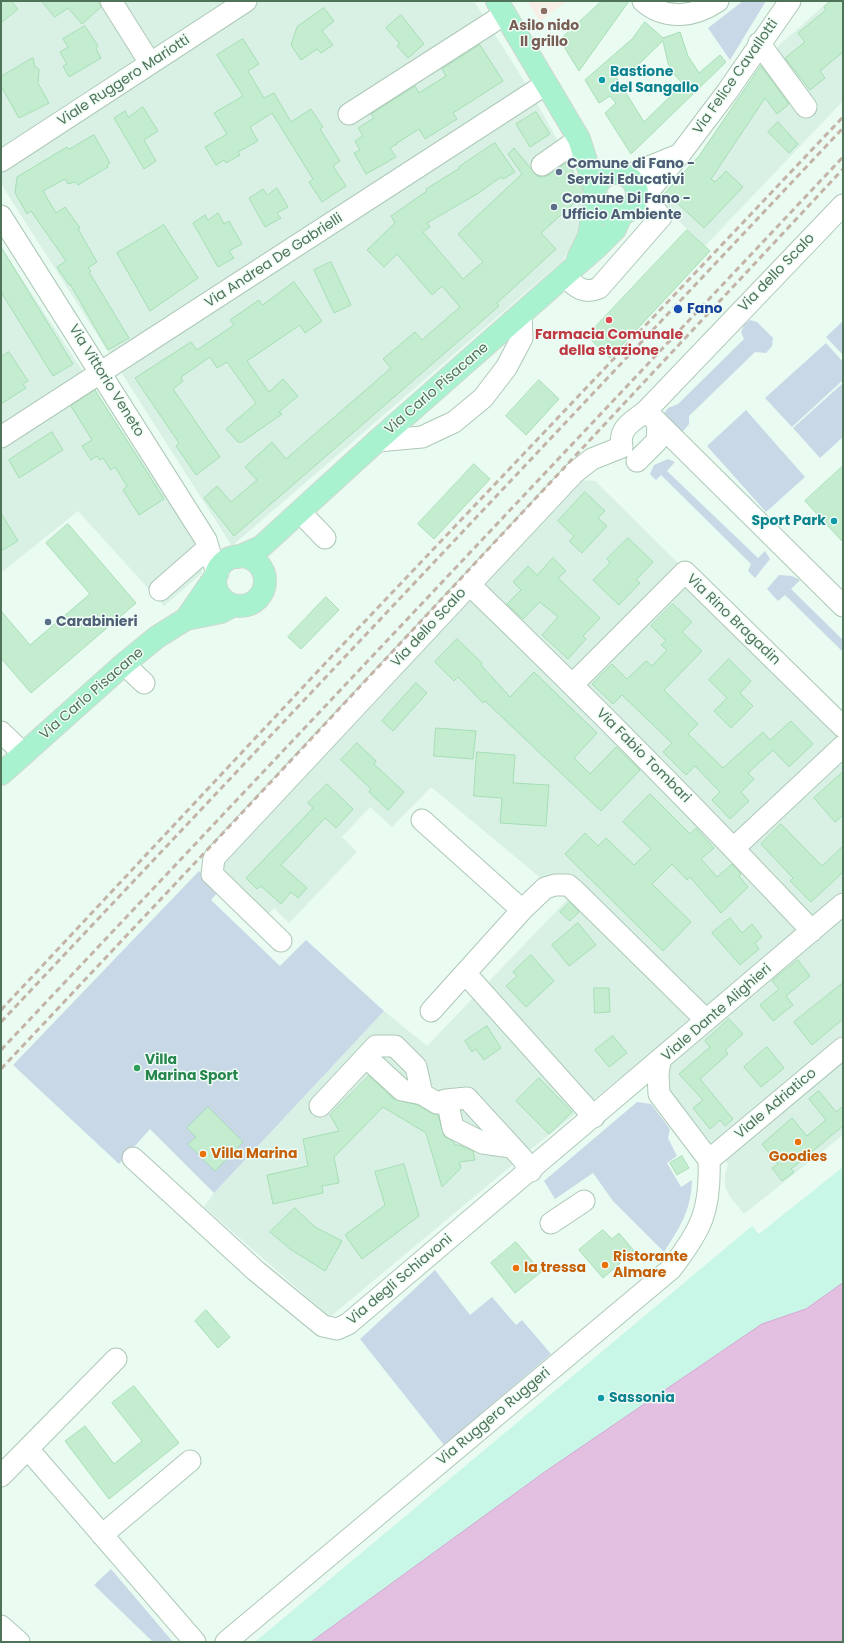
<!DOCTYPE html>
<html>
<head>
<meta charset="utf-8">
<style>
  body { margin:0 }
  #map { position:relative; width:844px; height:1643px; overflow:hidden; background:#eafbf2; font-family:Poppins,sans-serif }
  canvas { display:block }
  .frame { position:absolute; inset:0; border:2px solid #4f7358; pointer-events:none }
</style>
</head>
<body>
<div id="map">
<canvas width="844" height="1643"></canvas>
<div class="frame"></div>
</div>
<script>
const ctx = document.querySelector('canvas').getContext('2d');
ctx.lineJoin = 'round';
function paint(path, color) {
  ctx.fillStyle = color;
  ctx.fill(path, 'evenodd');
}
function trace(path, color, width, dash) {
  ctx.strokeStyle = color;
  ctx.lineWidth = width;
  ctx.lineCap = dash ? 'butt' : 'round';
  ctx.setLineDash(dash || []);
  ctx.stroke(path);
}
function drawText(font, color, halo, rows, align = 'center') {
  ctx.font = font + ' Poppins,sans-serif';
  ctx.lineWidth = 3;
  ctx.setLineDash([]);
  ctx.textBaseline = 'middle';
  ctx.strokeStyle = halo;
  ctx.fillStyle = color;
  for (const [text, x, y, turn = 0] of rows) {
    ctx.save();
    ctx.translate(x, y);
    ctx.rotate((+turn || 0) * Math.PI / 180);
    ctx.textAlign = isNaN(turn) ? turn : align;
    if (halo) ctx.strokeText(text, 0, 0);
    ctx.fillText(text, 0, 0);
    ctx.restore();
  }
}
const residential = new Path2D(`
  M1 1H474L526 84 587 193 583 220 575 242 562 261 232 546 1 184Z
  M829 1H843V101L705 246 658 201 699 156 765 58Z
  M1 247 198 546 202 573 164 606 78 511 1 573Z
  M579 480 595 481 843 726V1135L744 1214 729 1195 725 1186V1174L728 1164 644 1059 535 1146 330 1317 204 1207 214 1193 384 1011 427 1046 567 900 431 787 392 827 370 807 342 837 357 852 289 923 274 908 267 915 222 871V858Z`);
const education = new Path2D(`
  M527 1H567L540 21Z`);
const green = new Path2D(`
  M743 1H766L730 60 708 28Z
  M750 320 757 322 773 338 772 346 766 353 755 352 689 416V424L681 434 662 416 668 408 678 404 744 339 741 332 744 325Z
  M843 321V355L826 337Z
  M826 343 843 362V380L792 427 765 398Z
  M843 383V437L820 458 793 428Z
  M746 410 805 477 766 512 707 446Z
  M668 459 675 462 667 471 758 558 765 551 770 559 755 578 748 571 751 564 661 475 656 480 650 474 654 465Z
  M779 575 792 576 800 580 791 589 843 640V652L785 595 778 601 767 589Z
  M199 871 219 891 211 900 280 966 306 940 384 1011 214 1193 150 1129 119 1164 13 1065Z
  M637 1102 651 1104 670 1129 668 1138 677 1156 667 1163 681 1187 692 1180C691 1211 680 1227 664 1252L613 1201 593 1173 555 1199 544 1181Z
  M435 1270 470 1315 492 1297 516 1325 522 1320 551 1354 444 1445 360 1339Z
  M111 1569 173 1642H153L94 1585Z`);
const sand = new Path2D(`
  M843 1167V1283L806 1309 762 1324 546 1471 311 1642H255L752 1226 759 1234Z`);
const water = new Path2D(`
  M843 1283V1642H311L546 1471 762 1324 806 1309Z`);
const building = new Path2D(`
  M1 1H11L18 9 1 23Z
  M42 1H99L101 7 82 24 68 8 55 17Z
  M602 1H629L579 71 560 40Z
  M831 1H843V52L820 71 825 78 810 90 785 58 805 42 798 33 826 10 824 7Z
  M324 8 334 21 322 31 333 45 321 53 317 49 301 60 291 45 297 27Z
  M401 15 424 44 408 58 397 46 400 44 386 28Z
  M645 22 663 38 680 32 688 56 699 73 720 55 726 62 631 154 605 113 616 103 610 96 599 103 585 80 632 39ZM663 41 668 63 673 73 683 84 644 122 616 77 639 64Z
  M85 26 98 46 96 49 101 58 69 77 63 66 67 64 60 52 68 47 63 39Z
  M243 39 259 64 248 71 264 98 274 93 291 122 311 109 323 127 320 129 340 161 333 166 346 186 322 202 309 182 313 179 272 113 250 127 258 141 238 152 240 155 226 163 224 160 216 165 205 147 227 134 214 113 243 96 217 55Z
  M480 45 503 81 453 113 457 119 425 139 419 129 397 143V144L390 148 396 157 366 174 354 153 360 150 355 141 363 136 358 128 374 118 371 114 415 86 419 93 446 76 442 69Z
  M33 58 35 67 39 69 38 83 49 103 19 118 1 86V80L2 76Z
  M761 66 789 104 777 114 765 98 711 179 715 182 726 171 743 187 704 228 674 200 669 205 661 197 699 156Z
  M143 107 158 131 144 140 156 161 144 169 114 118 125 111 128 117Z
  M536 112 550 134 530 147 516 124Z
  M778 122 798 144 789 153 768 132Z
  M94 135 110 163 107 165 108 167 78 185 75 182 68 184 65 179 43 191 56 213 65 207 80 228 78 229 97 262 88 268 91 271 89 272 129 338 108 350 70 284 69 285 57 267 66 261 31 211 27 214 15 193 17 177 67 147 69 149Z
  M495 143 515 172 503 179 501 177 477 194 427 223 430 227 423 232 463 279 483 262 458 234 522 174 508 154 514 148 537 176 543 177 549 175 567 162 581 185 584 194 541 233 556 249 497 303 499 306 234 536 204 498 217 486 231 502 257 480 245 467 272 442 286 459 391 368 383 359 415 332 422 340 460 307 442 286 432 295 397 254 384 267 367 250 395 223 391 216 427 191 426 189 460 168 459 167Z
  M277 188 288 207 277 213 281 218 265 227 249 198 263 189 267 195Z
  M218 213 224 224 229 221 242 244 229 251 234 258 218 267 193 223 205 215 208 220Z
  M164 225 198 278 150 311 117 253Z
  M687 230 710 251 610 358 587 336Z
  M1 247 73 364 53 376 1 292Z
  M331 262 351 305 334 313 314 270Z
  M294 282 322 321 305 333 300 325 247 361 269 392 283 379 298 396 279 412 282 414 242 442H238L226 429 256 403 227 362 217 368 210 357 181 377 183 381 173 389 220 457 196 475 176 446 179 443 135 378 191 342 197 350 234 325 230 320 259 300 262 305Z
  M9 352 28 381 23 384 26 388 1 404V357Z
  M539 380 559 399 526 435 506 416Z
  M95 390 164 499 139 515 123 490 127 486 115 467 111 470 103 458 100 460 97 456 91 460 82 446 92 440 71 406Z
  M52 432 63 450 19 478 9 460Z
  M474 464 490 479 434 539 418 524Z
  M843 466V542L805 501Z
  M585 492 605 511 598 518 607 526 582 553 569 541 574 536 558 521Z
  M1 513 18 541 1 551Z
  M68 524 136 603 31 693 1 658V611L30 645 90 594 46 543Z
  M628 538 653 562 636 580 640 583 619 605 593 580 610 563 607 559Z
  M553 558 566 571 558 578 600 618 583 636 586 639 568 659 542 635 558 617 540 602 523 619 507 604 521 590 513 582 528 566 537 575Z
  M326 597 339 610 301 649 288 637Z
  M673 604 692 622 682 632 702 651 664 690 698 724 688 734 723 768 763 732 770 740 791 721 813 744 789 767 773 750 748 773 754 779 741 792 749 801 730 819 712 800 720 792 695 766 686 775 663 752 672 743 622 695 613 704 592 684 612 664 627 679 646 661 652 666 667 650 661 645 666 641 651 626Z
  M457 639 482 663 481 665 510 697 534 672 597 733 574 758 590 774 616 747 640 770 601 811 485 701 483 703 458 677 454 681 435 662Z
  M729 659 751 681 740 693 753 706 731 728 714 711 727 698 709 680Z
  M416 683 427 693 393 731 382 721Z
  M436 728 476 731 473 759 434 756Z
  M357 743 376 761 374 764 404 792 388 810 369 792 371 789 341 760Z
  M477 752 515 755 513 783 549 785 546 826 500 823 502 798 474 796Z
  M843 772V815L835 822 814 798Z
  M327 784 353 809 336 828 325 818 281 865 307 888 298 898 291 892 281 904 261 886 257 889 246 878 313 808 308 803Z
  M650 794 690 834 696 828 714 848 701 859 717 877 732 864 741 874 739 876 748 887 721 913 690 877 687 880 672 864 652 884 691 922 663 951 565 854 585 833 598 846 606 838 634 865 651 849 623 822Z
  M781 824 822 866 843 846V872L811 902 790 881 793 878 761 844Z
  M570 902 579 912 570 921 560 912Z
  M730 918 742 933 752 924 762 937 755 943 759 949 740 965 712 933Z
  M578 923 596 945 569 966 552 945Z
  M531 955 554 981 526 1007 506 986 517 976 513 972Z
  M798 960 810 976 786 996 793 1005 773 1021 760 1005 779 989 772 981Z
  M843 983V1019L812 1045 794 1022Z
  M594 988H609L610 1012 595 1013Z
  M729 1019 743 1034 725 1050 728 1054 700 1079 733 1119 725 1126 720 1120 710 1129 693 1108 703 1100 679 1074 710 1047 705 1041Z
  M487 1026 501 1048 484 1060 476 1049 472 1052 465 1041Z
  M613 1036 627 1053 609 1067 595 1050Z
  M767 1047 784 1068 761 1087 744 1067Z
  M369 1076 394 1099 418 1105 431 1113 438 1115 444 1136 454 1142 455 1145H459L473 1151 475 1160 459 1162 461 1168 442 1187 426 1133 383 1107 334 1157 339 1183 322 1186 323 1193 273 1204 267 1175 308 1166 303 1139 339 1131 330 1115Z
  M539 1078 572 1112 549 1134 516 1101Z
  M819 1091 836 1112 843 1106V1126L791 1169 794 1172 782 1181 772 1168 778 1164 762 1144 792 1118 807 1136 826 1120 809 1099Z
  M208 1107 243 1142 215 1171 188 1144 196 1137 187 1128Z
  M682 1156 689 1168 677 1175 670 1163Z
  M404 1164 419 1216 362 1259 345 1235 385 1205 375 1172Z
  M295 1208 315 1227 342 1241 325 1271 290 1249 270 1232Z
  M603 1230 612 1239 619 1233 634 1251 603 1278 579 1250Z
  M516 1242 541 1272 515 1293 491 1263Z
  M206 1310 230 1337 218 1348 195 1321Z
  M134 1386 179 1443 109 1499 65 1441 85 1426 114 1464 142 1441 112 1403Z`);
const minor = new Path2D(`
  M111 1 150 63
  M643 1C666 21 695 17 718 1
  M759 43 806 107
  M349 114 505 14
  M1 161 246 1
  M542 165 579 139
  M627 176 676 156
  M637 197 652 187 681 153 727 92 790 1
  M1 216 206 540 212 560 218 572
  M564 276C575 286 583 295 599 288L661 217 651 205 635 203
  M646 411 843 606
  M1 437 546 84
  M377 441 422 437 454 422 483 398 506 368 522 338 521 315
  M622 447C618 428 632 422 646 411L843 205
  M637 461 657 441 658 424
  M301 513 325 538
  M470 585C587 698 701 813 812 931
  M160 590 208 548
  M124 664 144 683
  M573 684 685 572 843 727
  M1 732 24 754
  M422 820 522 910
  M734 848 843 746
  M281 941 212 874 214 858 574 473 592 459 622 447
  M465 973 594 1117
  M431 1011 522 910 545 888 555 885H568L574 890 706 1020
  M366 1057 402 1090 422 1094
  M660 1061 658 1074 659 1094 709 1160
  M447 1100 453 1128 483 1143 511 1147
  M320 1106 376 1046H395L416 1067 422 1094 437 1103 446 1100 467 1098 522 1158 531 1171
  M133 1158 256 1271 323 1326 337 1329 348 1324 843 904
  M709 1160 843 1048
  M551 1223 584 1201
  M28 1449 195 1642
  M1 1476 116 1359
  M102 1535 190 1461
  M1 1626 19 1642
  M226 1642 671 1269C701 1230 711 1211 709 1160`);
const major = new Path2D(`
  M497 1 579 139 595 189
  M595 194a21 21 0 1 1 42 0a21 21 0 1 1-42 0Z
  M578 259 589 236 595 200
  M215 581a25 25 0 1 1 50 0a25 25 0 1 1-50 0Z
  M238 557 261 547 377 441 597 247 615 229 621 215
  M186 619 221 612 232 606
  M1 774 124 664 157 637 186 619 217 574`);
const rail = new Path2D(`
  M1 1010 333 655 843 117
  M1 1022 843 128
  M1 1050 843 157
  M1 1069 239 816 843 169`);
const markers = [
  [544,11,4,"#8d6e63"],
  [602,80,4,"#0f9aa8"],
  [559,172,4,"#5c6f8a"],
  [554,207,4,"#5c6f8a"],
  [678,309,5,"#1a4fb4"],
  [609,320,4,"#e0444e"],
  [834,521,4,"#0f9aa8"],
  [48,622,4,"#5c6f8a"],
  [137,1068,4,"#2e9e5b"],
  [798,1142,4,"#e8710a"],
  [203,1154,4,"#e8710a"],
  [605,1265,4,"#e8710a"],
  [516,1268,4,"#e8710a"],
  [601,1398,4,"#0f9aa8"]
];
const educationNames = [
  ["Asilo nido",544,26],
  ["Il grillo",544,42]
];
const cultureNames = [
  ["Bastione",610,72],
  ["del Sangallo",610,88],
  ["Sport Park",826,521,"right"],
  ["Sassonia",609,1398]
];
const streetNames = [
  ["Via Felice Cavallotti",736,77,-55],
  ["Viale Ruggero Mariotti",124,81,-33],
  ["Via Andrea De Gabrielli",274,261,-33],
  ["Via dello Scalo",777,273,-46],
  ["Via Vittorio Veneto",106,381,58],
  ["Via Carlo Pisacane",437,389,-41],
  ["Via Rino Bragadin",733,620,44],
  ["Via dello Scalo",429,628,-47],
  ["Via Carlo Pisacane",92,694,-41],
  ["Via Fabio Tombari",643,756,45],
  ["Viale Dante Alighieri",717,1013,-41],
  ["Viale Adriatico",776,1104,-40],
  ["Via degli Schiavoni",400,1280,-40],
  ["Via Ruggero Ruggeri",494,1417,-40]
];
const serviceNames = [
  ["Comune di Fano -",567,164],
  ["Servizi Educativi",567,180],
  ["Comune Di Fano -",562,199],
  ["Ufficio Ambiente",562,215],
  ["Carabinieri",56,622]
];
const transitNames = [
  ["Fano",687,309]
];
const healthNames = [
  ["Farmacia Comunale",609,335],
  ["della stazione",609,351]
];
const leisureNames = [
  ["Villa",145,1060],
  ["Marina Sport",145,1076]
];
const foodNames = [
  ["Villa Marina",211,1154],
  ["Goodies",798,1157,"center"],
  ["Ristorante",613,1257],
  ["Almare",613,1273],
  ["la tressa",524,1268]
];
paint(residential, '#d9f1e4');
paint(education, '#f7efe6');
paint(green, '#c9d8e7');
paint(sand, '#c8f6e7');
paint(water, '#e3c0e1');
trace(water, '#d3a7d1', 1);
paint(building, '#c4edd0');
trace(building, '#a6deb6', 1);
trace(minor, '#adc9b7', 23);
trace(major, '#ced8d0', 24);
trace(minor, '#fff', 21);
trace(major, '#a9f2d0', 22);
trace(rail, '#c4b4a8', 3, [6, 4]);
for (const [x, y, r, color] of markers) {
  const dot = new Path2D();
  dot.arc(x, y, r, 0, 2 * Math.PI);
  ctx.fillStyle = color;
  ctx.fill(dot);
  trace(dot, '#f0fdf7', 1.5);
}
drawText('bold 14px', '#785e54', '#f0fdf7', educationNames);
drawText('bold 14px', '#0d838f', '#f0fdf7', cultureNames, 'left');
drawText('14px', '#4f7358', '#f0fdf7', streetNames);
drawText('bold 14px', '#4e5e75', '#f0fdf7', serviceNames, 'left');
drawText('bold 14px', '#164399', '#f0fdf7', transitNames, 'left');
drawText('bold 14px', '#be3a42', '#f0fdf7', healthNames);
drawText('bold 14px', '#27864d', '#f0fdf7', leisureNames, 'left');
drawText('bold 14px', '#c56008', '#f0fdf7', foodNames, 'left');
</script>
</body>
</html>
